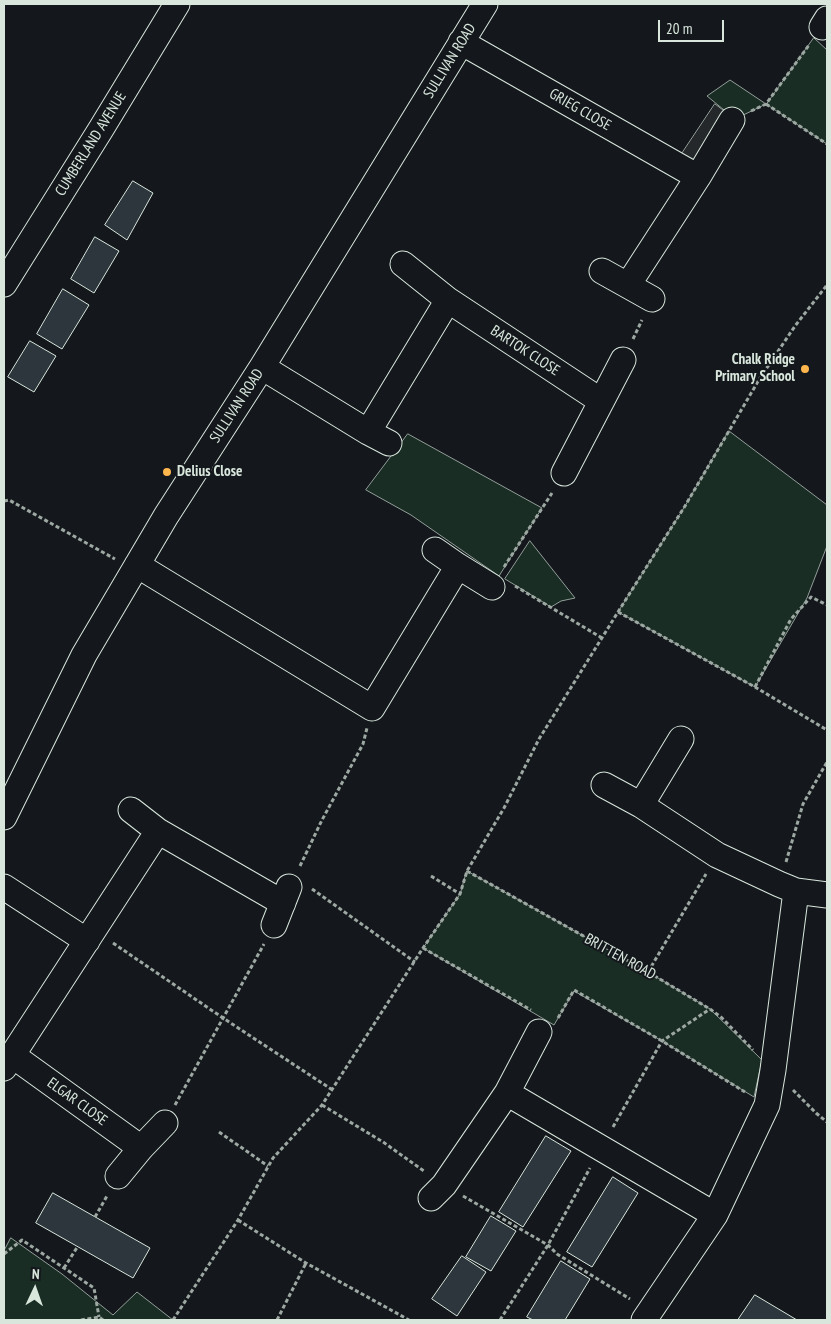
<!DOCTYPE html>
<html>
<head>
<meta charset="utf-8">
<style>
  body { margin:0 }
  #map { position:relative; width:831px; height:1324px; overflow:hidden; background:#14181c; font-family:"PT Sans Narrow",sans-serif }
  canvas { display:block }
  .frame { position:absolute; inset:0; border:5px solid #d8e6dc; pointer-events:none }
  .north { position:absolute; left:10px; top:1264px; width:50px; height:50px; -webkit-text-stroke:4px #14181c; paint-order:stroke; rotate:3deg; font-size:14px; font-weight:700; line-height:20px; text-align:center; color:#d8e6dc }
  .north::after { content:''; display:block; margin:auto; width:18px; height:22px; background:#d8e6dc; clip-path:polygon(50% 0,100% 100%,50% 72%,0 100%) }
  .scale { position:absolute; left:658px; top:20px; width:66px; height:22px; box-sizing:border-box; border:2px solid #d8e6dc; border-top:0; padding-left:6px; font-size:15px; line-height:18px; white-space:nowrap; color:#d8e6dc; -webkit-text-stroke:4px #14181c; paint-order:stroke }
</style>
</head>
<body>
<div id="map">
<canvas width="831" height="1324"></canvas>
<div class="frame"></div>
<div class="north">N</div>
<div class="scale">20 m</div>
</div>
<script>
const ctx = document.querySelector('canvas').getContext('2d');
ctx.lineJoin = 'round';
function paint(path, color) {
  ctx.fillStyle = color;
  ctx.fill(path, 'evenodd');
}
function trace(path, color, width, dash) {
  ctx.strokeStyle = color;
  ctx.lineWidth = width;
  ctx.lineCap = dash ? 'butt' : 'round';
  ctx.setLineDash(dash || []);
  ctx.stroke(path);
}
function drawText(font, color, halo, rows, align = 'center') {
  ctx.font = font + ' "PT Sans Narrow",sans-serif';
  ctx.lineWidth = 4;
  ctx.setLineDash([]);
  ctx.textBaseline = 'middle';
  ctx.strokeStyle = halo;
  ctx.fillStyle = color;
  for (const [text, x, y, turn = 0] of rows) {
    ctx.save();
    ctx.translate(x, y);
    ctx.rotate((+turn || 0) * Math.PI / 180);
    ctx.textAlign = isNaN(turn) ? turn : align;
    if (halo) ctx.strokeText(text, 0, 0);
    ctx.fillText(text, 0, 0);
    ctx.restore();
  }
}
const green = new Path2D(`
  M814 38 827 50V144L766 104 735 119 707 96 730 80 766 104Z
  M729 431 827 505V546L807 598 755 687 618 612 685 506Z
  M408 434 542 508 499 576 411 515 366 490Z
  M530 541 575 598 561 601 551 607 505 579Z
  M467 871 648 972 710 1009 762 1060 754 1097 662 1041 574 991 554 1025 423 948 460 894Z
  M11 1238 62 1274 113 1315 137 1292 173 1320H4V1251Z`);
const parking = new Path2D(`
  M715 104 735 119 698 177 675 164Z`);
const building = new Path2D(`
  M133 181 153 193 127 240 105 225Z
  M95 237 119 251 94 293 71 279Z
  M63 289 89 305 62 349 37 334Z
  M30 341 56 356 34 392 8 377Z
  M546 1136 571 1151 523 1227 499 1212Z
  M613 1177 638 1193 592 1267 567 1252Z
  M53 1193 150 1248 133 1278 36 1223Z
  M491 1216 516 1231 491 1271 466 1257Z
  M462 1256 486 1272 457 1316 432 1299Z
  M561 1261 590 1279 565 1320H533L527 1317Z
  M755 1295 797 1320H738Z`);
const path = new Path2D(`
  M766 104 827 144
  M751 111 766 104 809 45
  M633 339 642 320
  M4 501 9 500 115 559
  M504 567 552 493
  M515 586 602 638
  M618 612 755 687 827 730
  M755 687 791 619 811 597 827 605
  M786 862 803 804 827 762
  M300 866 322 820 363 744 367 728
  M467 871 648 972 710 1009 722 1018 753 1050
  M431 876 460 894
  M312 889 415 962
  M113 943 223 1018 331 1089
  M423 948 531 1010
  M648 972 706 874
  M558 1018 574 990 662 1041 745 1092
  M793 1090 816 1113 827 1122
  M175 1105 264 944
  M322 1105 383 1142 424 1171
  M613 1127 662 1041 710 1009
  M219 1132 268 1166
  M463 1196 548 1245 557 1254 630 1299
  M95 1217 107 1196
  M238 1220 306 1263 409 1320
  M4 1254 22 1240 94 1288 99 1317
  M64 1268 78 1246
  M81 1320 99 1317 103 1320
  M173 1320 238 1220 273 1158 322 1105 423 948 460 894 467 871 504 808 539 739 618 612 685 506 760 378 795 326 827 285
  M277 1320 306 1263
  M500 1320 548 1245 590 1168`);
const minor = new Path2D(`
  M822 27 827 19
  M461 42 698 177
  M403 264 448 300
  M602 271 652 299
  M4 284 101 129 177 4
  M628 285 698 177 732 120
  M262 367 368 432 448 300 601 401
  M368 432 389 443
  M564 473 623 360
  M435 550 458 566 492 587
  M137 565 372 708 458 566
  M604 785 641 805 717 855 779 884 796 891 827 895
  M641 805 681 739
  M131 810 158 831 283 903
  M4 817 84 655 166 516 262 367 485 4
  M4 887 87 941
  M274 925 289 887
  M12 1055 141 1148
  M4 1068 158 831
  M507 1093 539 1032
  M118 1176 141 1148 165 1123
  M431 1198 444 1185 507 1093 715 1215
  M644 1320 715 1215 767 1105 773 1070 796 891`);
const markers = [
  [805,369,5,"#ffb74d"],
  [167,472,5,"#ffb74d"]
];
const streetNames = [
  ["SULLIVAN ROAD",450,61,-58],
  ["GRIEG CLOSE",580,110,30],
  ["CUMBERLAND AVENUE",91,144,-58],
  ["BARTOK CLOSE",525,351,33],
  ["SULLIVAN ROAD",237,406,-57],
  ["BRITTEN ROAD",620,957,29],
  ["ELGAR CLOSE",77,1102,36]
];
const poiNames = [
  ["Chalk Ridge",795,360],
  ["Primary School",795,377],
  ["Delius Close",177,472,"left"]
];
paint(green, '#1a2d24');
trace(green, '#939e99', 1);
paint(parking, '#24282b');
trace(parking, '#939e99', 1);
paint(building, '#2c363c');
trace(building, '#d8e6dc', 1);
trace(minor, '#d8e6dc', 27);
trace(path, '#9da8a2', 3, [4, 2.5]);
trace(minor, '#14181c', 25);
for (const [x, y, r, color] of markers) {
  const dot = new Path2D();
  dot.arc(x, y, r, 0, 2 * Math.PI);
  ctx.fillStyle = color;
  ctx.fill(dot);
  trace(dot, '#14181c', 2);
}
drawText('15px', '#d8e6dc', '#14181c', streetNames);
drawText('bold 15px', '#d8e6dc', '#14181c', poiNames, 'right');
</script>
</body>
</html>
